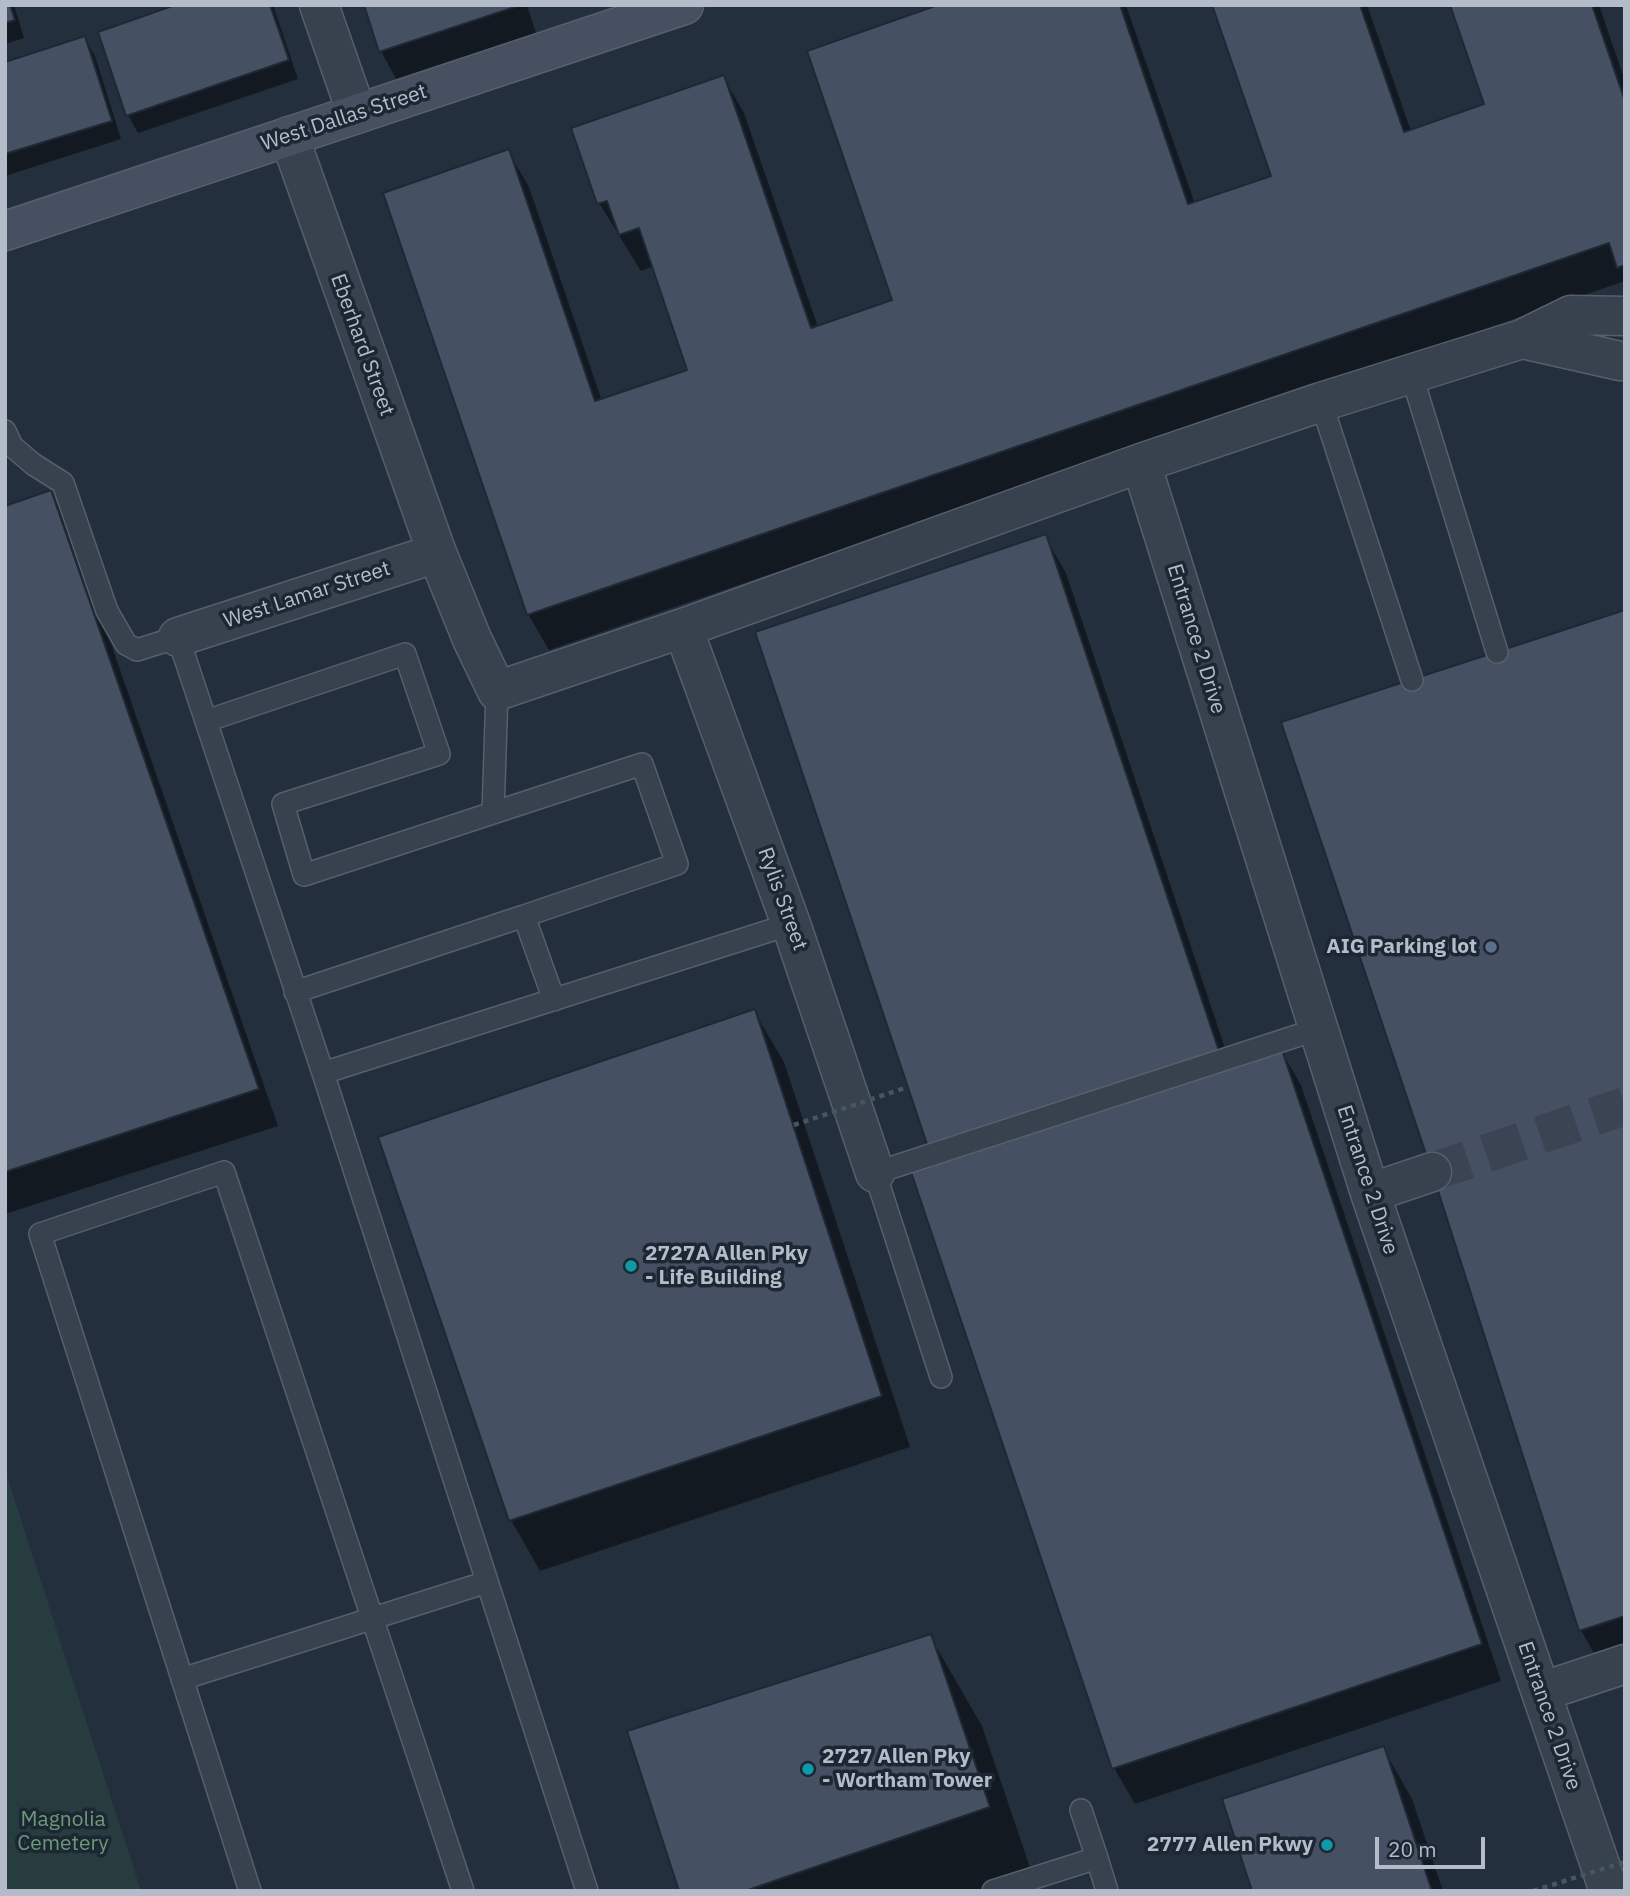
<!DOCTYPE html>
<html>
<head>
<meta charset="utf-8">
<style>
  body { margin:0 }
  #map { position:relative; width:1630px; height:1896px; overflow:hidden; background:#242f3e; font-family:"IBM Plex Sans",sans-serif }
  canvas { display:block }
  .frame { position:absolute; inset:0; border:7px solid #b4bcc9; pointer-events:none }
  .scale { position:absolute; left:1375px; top:1837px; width:110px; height:32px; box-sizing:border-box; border:4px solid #b4bcc9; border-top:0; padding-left:9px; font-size:21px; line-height:24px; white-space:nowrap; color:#b4bcc9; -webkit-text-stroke:5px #1d2633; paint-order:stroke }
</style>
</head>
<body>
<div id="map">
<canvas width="1630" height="1896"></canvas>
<div class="frame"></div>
<div class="scale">20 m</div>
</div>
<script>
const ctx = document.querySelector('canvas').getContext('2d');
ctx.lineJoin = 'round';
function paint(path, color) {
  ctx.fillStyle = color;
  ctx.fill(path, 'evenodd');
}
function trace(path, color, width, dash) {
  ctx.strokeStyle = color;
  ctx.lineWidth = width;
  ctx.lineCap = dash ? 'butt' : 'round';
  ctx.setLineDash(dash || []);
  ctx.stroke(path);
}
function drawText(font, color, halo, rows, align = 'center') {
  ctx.font = font + ' "IBM Plex Sans",sans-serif';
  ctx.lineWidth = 7;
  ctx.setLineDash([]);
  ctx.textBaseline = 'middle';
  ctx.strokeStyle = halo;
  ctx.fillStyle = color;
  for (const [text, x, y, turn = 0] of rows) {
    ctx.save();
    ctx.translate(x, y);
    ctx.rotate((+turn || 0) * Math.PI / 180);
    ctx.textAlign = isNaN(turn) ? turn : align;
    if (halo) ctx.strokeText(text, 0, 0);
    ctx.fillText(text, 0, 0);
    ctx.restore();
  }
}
const green = new Path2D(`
  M5 1470 141 1891H5Z`);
const shadow = new Path2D(`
  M5 5H14L24 38 5 44Z
  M180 5H273L298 79 138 133 128 115Z
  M366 5H527L536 33 396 79 381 51Z
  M943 5H1126L1195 204 1273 177 1214 5H1367L1411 131 1486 105 1452 5H1599L1625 81V281L549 650 528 614 508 151 529 187 602 401 690 371 654 266 641 271 599 203 723 77 744 113 818 327 894 301Z
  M85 38 95 56 121 139 5 176V64Z
  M50 492 71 528 278 1126 5 1214V508Z
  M1045 537 1066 573 1231 1066 1280 1049 1301 1085 1501 1681 1135 1804 1114 1768Z
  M1625 612V1658L1601 1666 1581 1630Z
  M754 1011 784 1062 910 1447 540 1571 511 1520Z
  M930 1636 982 1726 1038 1891H681Z
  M1383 1748 1412 1799 1443 1891H1254Z`);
const building = new Path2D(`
  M5 5H10L15 20 5 23Z
  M175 5H270L289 60 126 116 98 32Z
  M364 5H521L379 52Z
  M938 5H1120L1188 204 1271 176 1212 5H1360L1404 132 1484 104 1450 5H1592L1625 101V265L1617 268 1609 243 527 615 383 193 509 149 595 401 687 370 639 228 619 235 607 201 597 204 571 128 724 75 811 328 892 300 807 51Z
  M85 36 112 121 5 154V62Z
  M51 490 259 1089 5 1172V506Z
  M1046 534 1224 1066 1281 1047 1482 1644 1112 1769 910 1169 933 1162 755 632Z
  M1625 610V1616L1579 1631 1432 1172 1281 722Z
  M755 1009 882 1396 509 1521 378 1137Z
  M931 1634 990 1807 745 1891H679L627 1731Z
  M1384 1746 1432 1891H1252L1222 1799Z`);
const streetTunnel = new Path2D(`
  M1432 1172 1625 1106`);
const lane = new Path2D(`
  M1411 373 1497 652
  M1321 402 1412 680
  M5 431 12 446 33 464 63 483 107 611 126 644 137 650 178 637 323 1073
  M206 721 405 654 439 754 283 804 304 875 642 764 677 864 524 916
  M493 813 497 691
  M295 992 524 916 554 1000
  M941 1377 875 1173 1318 1029
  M182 1679 487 1582
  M1081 1810 1097 1858
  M250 1891 40 1234 224 1172 463 1891
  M587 1891 323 1073 791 924
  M993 1891 1097 1858 1107 1891`);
const street = new Path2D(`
  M319 5 357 114
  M289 136 437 553 472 639 497 691 683 628 1141 463 1321 402 1522 339 1571 315 1625 316
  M1522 339 1620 361
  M1141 463 1370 1193 1609 1891
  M683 628 791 924 875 1173
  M178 637 437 553
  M1370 1193 1432 1172
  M1541 1692 1625 1664`);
const secondary = new Path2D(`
  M5 231 684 5`);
const pathBridge = new Path2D(`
  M794 1125 908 1087
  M1533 1891 1625 1862`);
const markers = [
  [1491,947,7,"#5c6f8a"],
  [631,1266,7,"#0f9aa8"],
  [808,1769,7,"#0f9aa8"],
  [1327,1845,7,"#0f9aa8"]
];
const streetNames = [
  ["West Dallas Street",344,118,-18],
  ["Eberhard Street",362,345,70],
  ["West Lamar Street",307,595,-18],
  ["Entrance 2 Drive",1196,639,73],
  ["Rylis Street",782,899,70],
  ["Entrance 2 Drive",1367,1180,72],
  ["Entrance 2 Drive",1549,1716,71]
];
const poiNames = [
  ["AIG Parking lot",1477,947],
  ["2727A Allen Pky",645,1254,"left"],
  ["- Life Building",645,1278,"left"],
  ["2727 Allen Pky",822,1757,"left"],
  ["- Wortham Tower",822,1781,"left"],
  ["2777 Allen Pkwy",1313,1845]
];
const parkNames = [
  ["Magnolia",63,1820],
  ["Cemetery",63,1844]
];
paint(green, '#263c3f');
paint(shadow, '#0007');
paint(building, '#455162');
trace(building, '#1f2835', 2);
trace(streetTunnel, '#3a4453', 38, [38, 19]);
trace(lane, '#565f6c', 24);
trace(street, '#565f6c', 41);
trace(secondary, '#565f6c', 41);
trace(lane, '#38414e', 21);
trace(street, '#38414e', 38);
trace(secondary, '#465061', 38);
trace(pathBridge, '#44595c', 4.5, [5, 5]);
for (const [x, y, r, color] of markers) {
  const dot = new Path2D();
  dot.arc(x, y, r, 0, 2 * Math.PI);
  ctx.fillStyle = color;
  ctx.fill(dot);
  trace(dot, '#1d2633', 2.5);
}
drawText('21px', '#b4bcc9', '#1d2633', streetNames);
drawText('bold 21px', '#b4bcc9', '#1d2633', poiNames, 'right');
drawText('21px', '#6b9a76', '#1d2633', parkNames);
</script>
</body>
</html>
